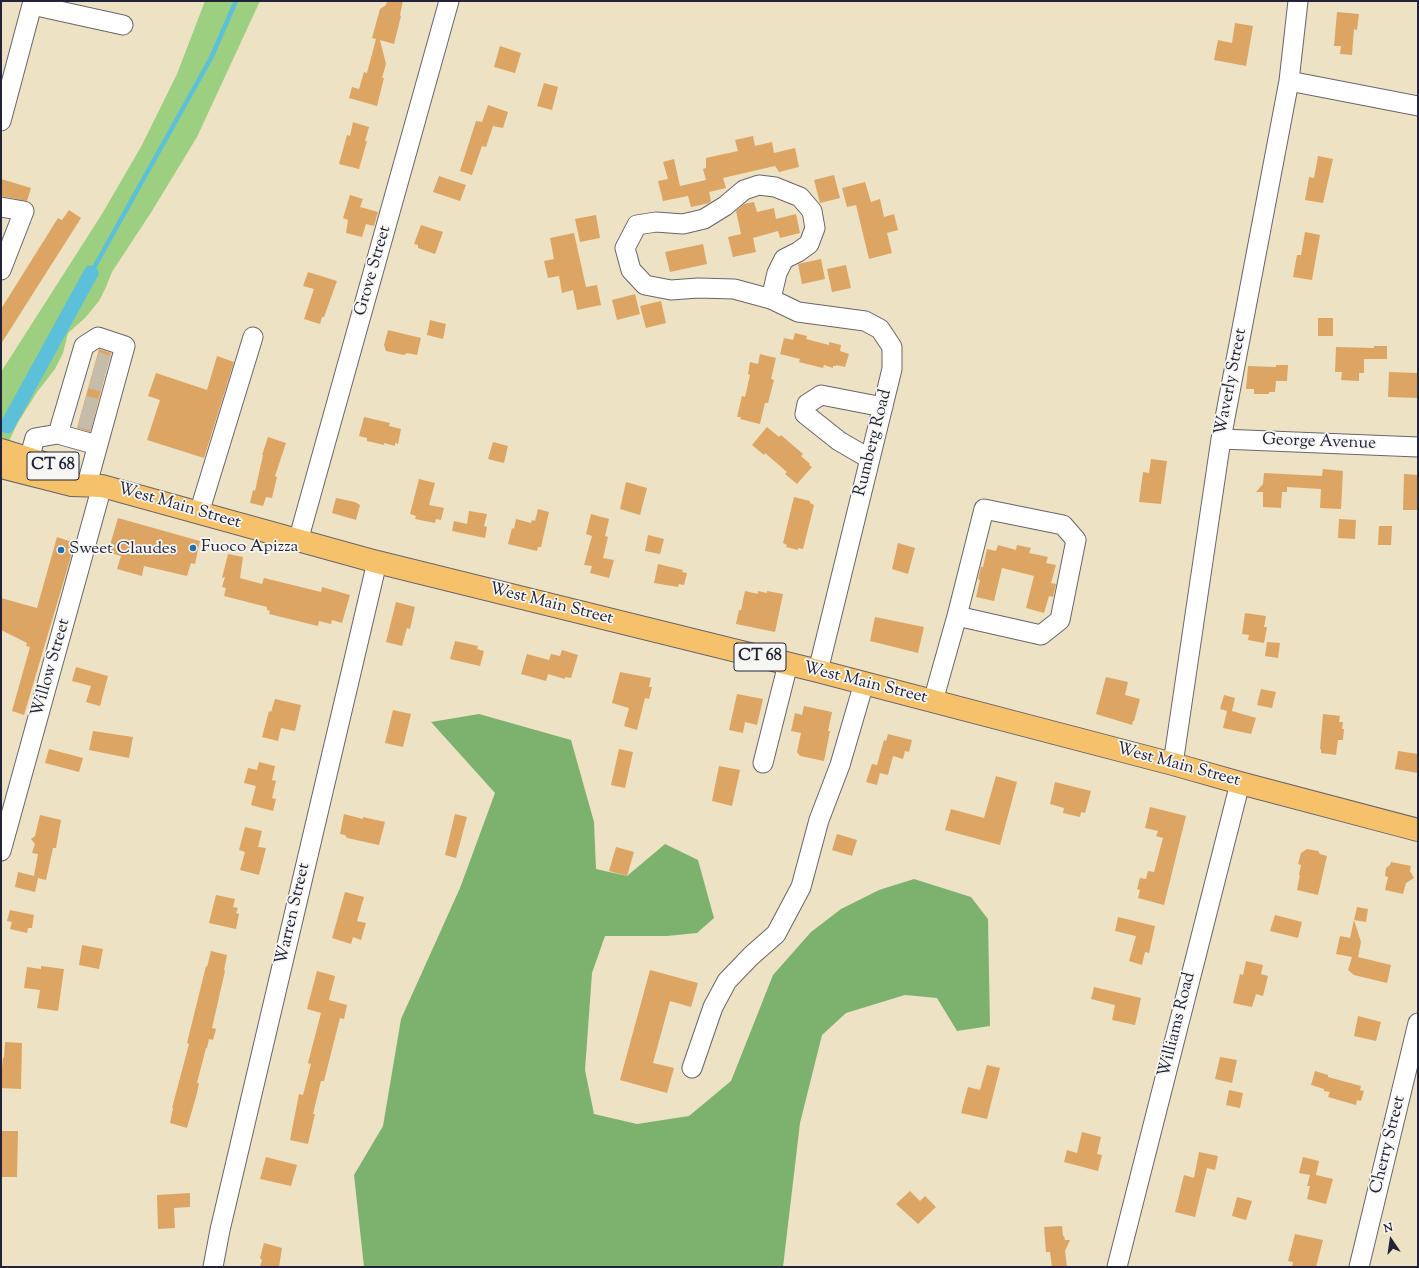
<!DOCTYPE html>
<html>
<head>
<meta charset="utf-8">
<style>
  body { margin:0 }
  #map { position:relative; width:1419px; height:1268px; overflow:hidden; background:#eee2c4; font-family:"Sorts Mill Goudy",serif }
  canvas { display:block }
  .frame { position:absolute; inset:0; border:2px solid #22223b; pointer-events:none }
  .north { position:absolute; left:1371px; top:1220px; width:40px; height:40px; -webkit-text-stroke:3px #f6f6f2; paint-order:stroke; rotate:347deg; font-size:11px; font-weight:700; line-height:16px; text-align:center; color:#22223b }
  .north::after { content:''; display:block; margin:auto; width:14px; height:18px; background:#22223b; clip-path:polygon(50% 0,100% 100%,50% 72%,0 100%) }
</style>
</head>
<body>
<div id="map">
<canvas width="1419" height="1268"></canvas>
<div class="frame"></div>
<div class="north">N</div>
</div>
<script>
const ctx = document.querySelector('canvas').getContext('2d');
ctx.lineJoin = 'round';
function paint(path, color) {
  ctx.fillStyle = color;
  ctx.fill(path, 'evenodd');
}
function trace(path, color, width, dash) {
  ctx.strokeStyle = color;
  ctx.lineWidth = width;
  ctx.lineCap = dash ? 'butt' : 'round';
  ctx.setLineDash(dash || []);
  ctx.stroke(path);
}
function drawText(font, color, halo, rows, align = 'center') {
  ctx.font = font + ' "Sorts Mill Goudy",serif';
  ctx.lineWidth = 3.5;
  ctx.setLineDash([]);
  ctx.textBaseline = 'middle';
  ctx.strokeStyle = halo;
  ctx.fillStyle = color;
  for (const [text, x, y, turn = 0] of rows) {
    ctx.save();
    ctx.translate(x, y);
    ctx.rotate((+turn || 0) * Math.PI / 180);
    ctx.textAlign = isNaN(turn) ? turn : align;
    if (halo) ctx.strokeText(text, 0, 0);
    ctx.fillText(text, 0, 0);
    ctx.restore();
  }
}
const green = new Path2D(`
  M205 1H260L197 137 152 211 112 272 106 287 99 301 85 318 68 333 63 353 55 369 37 392 17 424 6 448 1 446V372L102 214 142 145 177 74Z`);
const forest = new Path2D(`
  M479 714 571 740 594 822 596 869 627 876 665 844 698 860 714 918 697 933 667 936H605L592 973 585 1070 594 1114 637 1124 689 1116 731 1081 773 975 811 932 841 909 879 890 914 879 971 897 988 919 990 1026 957 1031 937 998 905 995 846 1013 822 1035 800 1123 783 1267H364L354 1175 383 1126 401 1019 460 888 495 793 431 722Z`);
const stream = new Path2D(`
  M91 273 211 58 236 1`);
const canal = new Path2D(`
  M7 426 91 273`);
const building = new Path2D(`
  M387 1H403L400 15 401 16 394 44 380 40 386 64 382 78H384L377 106 349 98 352 87 359 89 364 72 367 73 376 39 372 38 380 9 386 5Z
  M1337 12 1359 14 1357 30 1354 29 1352 55 1340 54 1341 46H1334Z
  M1235 23 1253 26 1246 66 1214 60 1218 40 1232 43Z
  M500 46 521 53 515 73 494 67Z
  M544 83 558 87 552 110 537 106Z
  M488 105 508 112 503 128 493 126 486 147 482 146 472 175 460 171 476 121 482 122Z
  M353 122 369 127 365 141H367L359 169 339 164 347 135 350 136Z
  M753 136 755 146 772 142 774 153 795 148 799 167 779 172 775 166 723 178 726 188 709 192 711 201 709 203 691 207 688 196 663 201 658 181 668 179 663 162 674 159 680 186 706 180 703 169 706 168V158L738 151 735 140Z
  M1318 156 1333 159 1323 203 1305 200 1309 177 1314 178Z
  M834 175 840 198 820 203 814 180Z
  M439 176 466 185 460 201 433 192Z
  M1 179 31 188 27 201 1 196Z
  M865 182 871 202 880 199 884 217 894 214 898 230 887 233 892 253 869 259 856 205 847 207 842 188Z
  M350 195 363 199 360 207 378 212 374 226 366 224 362 237 346 233 348 220 343 218Z
  M754 202 757 212 774 208 776 219 796 214 800 233 780 238 778 231 753 238 756 252 733 257 728 237 741 234 736 211 744 204Z
  M69 210 81 218 1 344V309L58 218 62 220Z
  M596 215 600 238 580 242 575 219Z
  M421 225 443 232 435 254 418 248V245L414 244Z
  M1305 232 1320 235 1312 280 1293 277 1297 255H1301Z
  M574 233 586 287 597 285 601 305 577 310 573 290 562 293 559 276 548 278 544 261 554 259 550 238Z
  M703 244 707 264 670 272 665 252Z
  M821 259 825 279 802 284 798 264Z
  M846 265 851 288 832 292 827 269Z
  M308 272 337 281 324 317H322L320 324 304 319 314 289 303 286Z
  M635 294 640 314 617 320 612 300Z
  M661 301 666 323 646 328 640 306Z
  M1318 318H1333V336H1318Z
  M430 320 446 324 443 339 427 335Z
  M388 330 421 338 417 355 407 353 404 355 386 351 384 345Z
  M795 333 807 336 806 339 829 345V342L841 345 840 351 849 354 845 367 836 365V366H833V368L824 365 823 368 799 362 800 359 780 354 784 338 793 340Z
  M1374 346H1387V359H1364V373H1359V381L1341 380 1342 372H1335L1336 347 1374 348Z
  M99 349 111 353 90 432 77 428Z
  M760 354 776 358 771 379 774 380 768 403H765L760 424 740 419 741 417H737L742 396 745 397 750 375 748 374 750 362 758 364Z
  M217 356 234 362 204 458 147 440 160 400 148 396 156 373 207 390Z
  M1276 365H1288L1287 381H1276L1275 392H1269V394H1254V389H1246L1248 366 1276 367Z
  M1389 372 1418 373V398L1388 397Z
  M364 417 390 423 389 426 401 429 398 444 395 443V446L384 443V445L367 441V438L359 436Z
  M767 427 779 437 781 435 803 454 801 456 810 464 809 465 812 467 797 484 785 474 787 472 765 453 764 455 752 445Z
  M268 437 286 443 275 476 277 477 272 498 266 497 263 506 250 503 253 490 255 491 263 455H262Z
  M493 442 508 446 504 463 488 459Z
  M1151 459 1167 461 1161 504 1139 502 1143 472 1149 473Z
  M1323 469 1343 471 1341 509 1320 508 1321 489 1287 487V492H1282L1281 508 1263 507V492H1256L1263 484 1264 473 1322 476Z
  M1404 474 1418 475V510H1403Z
  M419 479 435 483 429 505 444 508 441 520 436 519 435 523 415 519 416 516 410 514Z
  M626 482 647 488 640 515 620 509Z
  M794 497 810 501V503L814 505 803 549 798 548V550L786 547 787 545 783 543Z
  M336 498 355 502 360 505 356 520 332 513Z
  M538 509 549 512 541 547H538L537 551 508 544 512 528 514 529 516 519 531 523 532 520 535 521Z
  M469 511 487 514 484 526 487 527 485 538 452 531 454 521 467 524Z
  M591 514 609 519 605 536 608 537 603 558 614 560 609 578 590 573 592 566 584 565 592 536 586 534Z
  M118 518 200 541 195 564 191 563 187 576 144 566 142 576 117 569 121 556 108 552Z
  M1339 519 1356 520 1355 539 1338 538Z
  M1379 526H1392L1391 545H1378Z
  M648 535 664 539 660 554 645 551Z
  M57 537 75 543 24 715 12 711 30 647 26 646 27 643 1 630V598L37 608Z
  M898 543 915 548 908 574 892 569Z
  M998 545 1016 550 1017 545 1031 548 1029 553 1048 557 1046 563 1056 565 1051 583 1056 584 1053 597 1049 596 1044 613 1026 608 1034 576 1002 568 994 601 976 597 980 580 978 579 981 567H983L987 549 996 551Z
  M228 554 243 557 240 578 262 584 264 578 321 592 322 587 350 595 342 623 332 620 331 624 319 621 318 626 269 614 270 611 267 610V607L224 596 226 588 222 587 225 577 222 578Z
  M658 564 683 570 682 572 687 573 684 585 679 584 678 587 654 583Z
  M745 591 758 594V591L767 593V591L783 594 775 632 736 624 739 610H741Z
  M396 602 415 607 410 629 407 628 402 646 386 642Z
  M1245 613 1266 616 1264 627H1267L1264 643 1248 640 1249 635 1242 634Z
  M875 617 924 627 918 653 870 641Z
  M455 641 478 646 477 649 484 651 480 666 450 659Z
  M1267 642 1280 643 1278 658 1265 656Z
  M562 650 578 655 571 678 565 677V679L548 674 546 681 521 674 527 654 549 660 551 654 560 656Z
  M76 667 108 676 100 706 86 702 91 686 72 681Z
  M620 672 651 678 649 687H652L649 699 645 698 637 730 624 726 629 708 612 703Z
  M1106 677 1128 682 1125 695 1140 699 1134 721H1133L1132 725 1096 714Z
  M1261 689 1276 692 1272 708 1257 705Z
  M737 694 763 699 757 725 745 722 743 733 729 730Z
  M1224 695 1235 698 1232 711 1256 718 1251 734 1223 728 1227 711 1220 709Z
  M275 699 301 705 295 731 281 728 278 741 262 737 269 711 271 712Z
  M804 706 832 712 828 731H830L824 761 800 756 797 752 801 733 791 731 795 713 802 715Z
  M393 710 411 714 403 747 385 743Z
  M1323 714 1340 716 1339 722H1343L1342 729H1344L1343 740H1338L1336 755 1321 753V749H1320Z
  M93 731 133 737 129 758 89 750Z
  M888 734 912 740 909 752 905 751 903 759 893 756 888 775 880 773 877 785 866 782 872 764 877 765 884 740 886 741Z
  M49 749 83 758 79 772 45 763Z
  M619 749 633 752 625 788 611 785Z
  M1398 751 1418 754V773L1395 769Z
  M259 762 275 766 272 780 276 781 272 798 276 799 273 811 251 805 256 786 244 783 248 768 257 770Z
  M719 766 740 770 732 806 712 801Z
  M996 776 1017 782 1000 845 945 830 951 809 984 818Z
  M1055 782 1091 791 1085 813 1081 812 1080 817 1063 813 1064 808 1050 804Z
  M1150 807 1186 816 1164 905 1138 898 1140 890 1137 889 1140 878 1146 879 1148 871 1154 872 1163 838 1156 836 1158 831 1145 828Z
  M344 814 363 819V817L385 822 379 845 347 838 345 835 340 834Z
  M455 814 467 817 456 858 445 855Z
  M40 815 61 820 56 848H53L46 880 38 878 35 892 15 887 18 872 34 876 38 854 32 853 35 844 31 839 35 836Z
  M245 827 262 831 258 847 266 848 259 875 240 870 245 852 239 850Z
  M837 834 857 840 852 856 832 850Z
  M616 847 634 852 627 876 609 871Z
  M1307 849 1318 851 1320 854 1327 856 1318 895 1297 890 1300 875H1299L1301 865 1298 864 1301 853Z
  M1391 862 1411 866 1410 871 1414 878 1406 883 1403 894 1385 890 1388 877 1385 876 1386 868 1390 865Z
  M345 892 364 897 357 921 366 923 361 940 353 937 351 944 332 938Z
  M216 895 235 899 233 907 238 908 236 913 239 914 236 929 209 923Z
  M1357 907 1368 909 1366 922 1354 920Z
  M10 910 34 915 32 928H28L27 933 10 929 12 922 7 921Z
  M1275 915 1302 922 1298 938 1270 931Z
  M1118 917 1155 926 1149 953 1145 952 1142 965 1129 961 1136 936 1115 931Z
  M1354 920 1361 942 1358 957 1391 965 1387 983 1354 975 1348 970 1352 957 1336 954 1340 936 1350 938Z
  M82 945 103 949 99 969 79 965Z
  M211 951 227 955 224 970 225 971 212 1028 216 1029 213 1040 209 1039 207 1048H206L197 1083H199L197 1093 187 1128 170 1123 173 1108H172L189 1044 187 1043 206 966 207 967Z
  M1246 961 1263 965 1261 974 1268 976 1263 996 1256 994 1252 1007 1233 1003 1240 974 1243 975Z
  M41 966 64 969 58 1011 37 1008 40 990 24 988 27 967 41 969Z
  M650 970 698 983 691 1007 670 1001 653 1063 674 1068 667 1093 620 1080Z
  M317 971 335 976 329 1000 347 1005 344 1019 340 1018 324 1081H321L313 1114H315L308 1144 290 1140 299 1094 303 1095 311 1064 308 1063 321 1013 307 1009Z
  M1094 987 1141 998 1135 1025 1112 1020 1115 1005 1091 999Z
  M1358 1016 1381 1022 1376 1041 1354 1036Z
  M5 1042 22 1043 21 1089 1 1088 2 1067 3 1058H4Z
  M1220 1057 1237 1060 1232 1083 1215 1079Z
  M987 1065 1000 1068 987 1119 961 1113 968 1087 980 1090Z
  M1315 1071 1328 1075V1077L1361 1086 1360 1090 1364 1091 1361 1101 1357 1100 1356 1105 1328 1097 1330 1092 1324 1091V1089L1311 1085Z
  M1229 1090 1243 1093 1240 1108 1226 1105Z
  M1 1131H18L17 1177H1Z
  M1082 1132 1101 1137 1097 1154 1102 1155 1098 1171 1064 1162 1067 1150 1077 1153Z
  M1199 1152 1218 1156 1215 1170 1207 1168 1195 1217 1175 1212 1184 1175 1194 1178Z
  M266 1157 297 1165 291 1186 260 1179Z
  M1303 1157 1319 1161 1316 1175 1333 1179 1326 1204 1307 1199 1310 1186H1307L1310 1175 1299 1173Z
  M910 1191 920 1201 925 1196 936 1207 918 1224 896 1204Z
  M190 1193V1207L174 1208 175 1228 158 1229 157 1195Z
  M1237 1197 1252 1201 1246 1220 1232 1216Z
  M1062 1226 1063 1236H1064L1065 1240H1070L1065 1251 1067 1267H1052L1050 1252H1046L1044 1227Z
  M1295 1234 1323 1240 1316 1267H1292L1293 1262 1288 1261Z
  M264 1243 282 1248 279 1267H260L262 1260 260 1258Z`);
const minorTunnel = new Path2D(`
  M96 361 108 365
  M91 379 103 382
  M84 405 96 408
  M80 418 93 421`);
const minor = new Path2D(`
  M1289 81 1418 106
  M1 121 32 5 123 25
  M1 207 24 211 1 270
  M771 299 777 273 784 259 798 252 809 244 815 228 812 211 800 197 775 187 759 185 744 190 725 206 704 219 683 224 656 222 637 225 625 248 631 270 645 285 671 290 698 288 734 289 771 299 798 312 865 321 880 329 892 347V369L818 671
  M58 434 84 346 98 337 125 346 89 477
  M1221 439 1418 447
  M29 459 35 438 58 434 97 445
  M870 459 839 441 805 414 807 404 821 395 883 407
  M199 513 253 337
  M298 541 449 1
  M933 701 957 616 984 509 1063 525 1076 540 1060 620 1041 635 957 616
  M763 763 788 664
  M1173 764 1221 439 1289 81 1298 1
  M1 851 102 486
  M692 1068 713 1007 727 981 751 956 776 934 801 887 819 820 840 765 864 683
  M213 1267 220 1230 377 562
  M1117 1267 1240 783
  M1359 1267 1418 1023`);
const major = new Path2D(`
  M1 450 56 467
  M1 467 72 485 102 486 377 562 818 671 1173 764 1240 783 1418 830`);
const markers = [
  [193,548,4,"#1f6fb2"],
  [61,550,4,"#1f6fb2"]
];
const shields = [
  [53,466,52],
  [760,657,52]
];
const shieldNames = [
  ["CT 68",53,466],
  ["CT 68",760,657]
];
const streetNames = [
  ["Grove Street",374,271,-74],
  ["Waverly Street",1232,382,-79],
  ["Rumberg Road",874,443,-76],
  ["George Avenue",1319,443,2],
  ["West Main Street",179,507,16],
  ["West Main Street",551,605,14],
  ["Willow Street",52,668,-74],
  ["West Main Street",865,684,14],
  ["West Main Street",1178,766,15],
  ["Warren Street",294,914,-77],
  ["Williams Road",1178,1025,-76],
  ["Cherry Street",1389,1145,-76]
];
const poiNames = [
  ["Fuoco Apizza",201,548],
  ["Sweet Claudes",69,550]
];
paint(green, '#9ccf7f');
paint(forest, '#7db26e');
trace(stream, '#5cc0da', 4.5);
trace(canal, '#5cc0da', 15);
paint(building, '#dca563');
trace(minorTunnel, '#c5bca9', 19, [19, 10]);
trace(minor, '#69656b', 21);
trace(major, '#69656b', 24);
trace(minor, '#fff', 19);
trace(major, '#f5c16b', 22);
for (const [x, y, r, color] of markers) {
  const dot = new Path2D();
  dot.arc(x, y, r, 0, 2 * Math.PI);
  ctx.fillStyle = color;
  ctx.fill(dot);
  trace(dot, '#f6f6f2', 1.5);
}
for (const [x, y, w] of shields) {
  const box = new Path2D();
  box.roundRect(x - w / 2, y - 14, w, 28, 3);
  ctx.fillStyle = '#f6f6f2';
  ctx.fill(box);
  trace(box, '#22223b', 1);
}
drawText('bold 16px', '#22223b', null, shieldNames);
drawText('17px', '#22223b', '#f6f6f2', streetNames);
drawText('17px', '#22223b', '#f6f6f2', poiNames, 'left');
</script>
</body>
</html>
